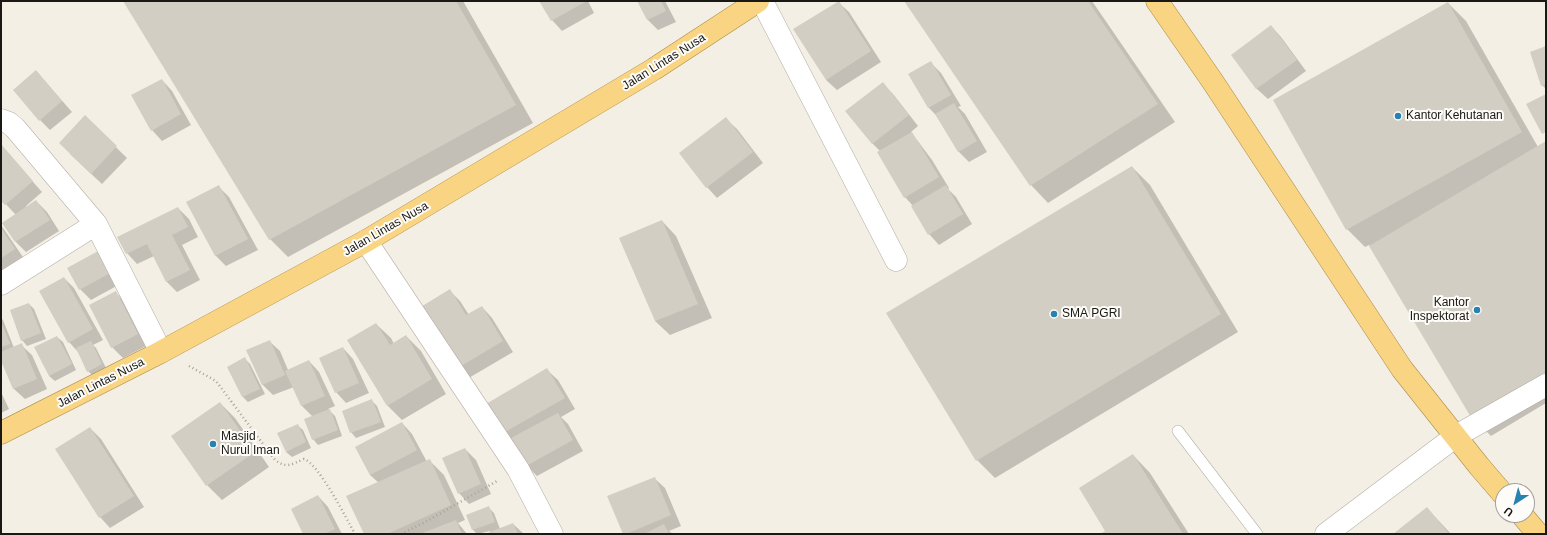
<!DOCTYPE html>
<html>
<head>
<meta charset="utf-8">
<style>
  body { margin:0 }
  #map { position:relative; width:1547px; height:535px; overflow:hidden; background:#f4efe4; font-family:Helvetica,sans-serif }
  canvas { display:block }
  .frame { position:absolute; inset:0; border:2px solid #1a1814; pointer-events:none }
  .north { position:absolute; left:1495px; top:483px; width:40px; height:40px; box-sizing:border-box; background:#fefcf8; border:1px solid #a3a19d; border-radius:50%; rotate:216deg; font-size:11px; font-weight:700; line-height:16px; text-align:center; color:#1a1814 }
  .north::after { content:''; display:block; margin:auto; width:14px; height:18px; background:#2682af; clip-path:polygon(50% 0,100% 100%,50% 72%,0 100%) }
</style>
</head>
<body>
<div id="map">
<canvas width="1547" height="535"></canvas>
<div class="frame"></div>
<div class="north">U</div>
</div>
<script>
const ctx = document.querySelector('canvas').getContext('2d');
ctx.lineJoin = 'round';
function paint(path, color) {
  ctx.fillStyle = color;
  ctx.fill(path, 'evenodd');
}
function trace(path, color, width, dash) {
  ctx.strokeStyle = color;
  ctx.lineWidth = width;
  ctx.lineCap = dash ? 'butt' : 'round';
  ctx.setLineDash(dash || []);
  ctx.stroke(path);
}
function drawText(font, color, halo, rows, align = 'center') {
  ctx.font = font + ' Helvetica,sans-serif';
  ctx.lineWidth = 4;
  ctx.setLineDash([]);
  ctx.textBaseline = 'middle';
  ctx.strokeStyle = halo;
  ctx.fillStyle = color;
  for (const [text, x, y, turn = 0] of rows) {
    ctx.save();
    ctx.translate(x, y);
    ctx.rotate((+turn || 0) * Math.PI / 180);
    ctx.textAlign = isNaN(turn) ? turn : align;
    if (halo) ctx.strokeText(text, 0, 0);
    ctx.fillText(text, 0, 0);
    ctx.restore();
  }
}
const shadow = new Path2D(`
  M124 1H463L533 123 288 257 270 239Z
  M541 1H588L594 13 562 31 552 20Z
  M638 1H665L676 22 658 30 648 20Z
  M906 1H1092L1175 122 1048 203 1031 185Z
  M838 2 849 12 881 62 837 90 826 80Z
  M1448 3 1466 21 1538 147 1546 142V403L1491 436 1473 418 1369 245 1365 247 1347 229Z
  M1271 26 1281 37 1306 71 1268 99 1257 89 1232 55Z
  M1546 47V89L1542 85Z
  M930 62 941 73 961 106 958 107 965 114 987 152 969 162 959 152 936 115 929 108 909 74Z
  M36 71 72 112 50 130 40 120Z
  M162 80 172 91 191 125 162 141 152 130Z
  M882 83 893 94 918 126 911 132 932 160 949 188 948 189 956 197 972 224 939 245 929 234 913 206 905 197 880 151 872 143Z
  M85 117 127 158 102 184 70 154Z
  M726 119 737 129 763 163 717 198 707 187Z
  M1 146 42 192 26 206V208L36 201 47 212 59 231 26 252 16 242 3 223 16 215 1 199Z
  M1132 167 1150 185 1238 332 995 478 977 460Z
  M219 187 229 197 258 250 226 266 216 256 188 203Z
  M178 208 189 219 198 237 182 245 200 280 177 292 166 281 154 256 137 264 127 253Z
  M662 221 676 236 712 318 670 335 655 321Z
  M1 225 25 260 1 276Z
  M100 251 122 283 91 300 80 289Z
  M64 278 74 288 103 340 93 345 96 348 107 370 93 376 88 371 78 352 69 342Z
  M450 291 460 301 469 315 482 307 492 318 513 352 467 379 457 368Z
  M115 292 126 303 148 345 123 358 112 347Z
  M29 304 34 309 46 339 27 346 22 340Z
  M1 318 3 320 14 348 21 345 32 355 47 389 25 399 14 389 1 358Z
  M376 324 391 338 394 344 406 336 421 351 446 394 402 420 388 406 348 341Z
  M57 337 63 342 76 370 55 381 49 376Z
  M269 341 280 351 288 370 309 361 319 372 335 406 328 409 335 416 342 436 318 445 313 439V417L302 406 294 387 273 395 261 383Z
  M343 348 353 359 369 393 346 403 336 392Z
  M245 359 250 364 265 394 248 402 243 397 228 368Z
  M547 370 558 380 575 409 561 417 568 424 583 451 537 476 527 466 504 433Z
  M1 392 9 409 1 413Z
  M372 401 377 406 385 427 356 438 351 432Z
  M220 403 235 418 269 467 222 500 207 485 173 436Z
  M402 423 412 434 427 462 430 461 444 475 465 520 458 523 467 534H365L379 483 370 475 356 448Z
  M297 425 303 430 311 448 292 457 286 452Z
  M90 428 101 439 144 507 110 528 100 517Z
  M465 449 476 460 491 494 469 504 459 493Z
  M1133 455 1150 473 1189 534H1102L1107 531Z
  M654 478 665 488 681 526 669 531 673 534H624Z
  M318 496 328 507 342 534H304Z
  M488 507 494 513 500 529 513 524 524 534H487L490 533V531L477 534 473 530 468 515Z
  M1427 508 1451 534H1395Z`);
const building = new Path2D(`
  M123 1H456L516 105 269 240Z
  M539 1H584L585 2 551 21Z
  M637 1H661L666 11 647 20Z
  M839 1 871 51 826 80 793 29Z
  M904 1H1088L1158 104 1030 186Z
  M1448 2 1522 132 1346 230 1273 100Z
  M1271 25 1297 60 1256 89 1231 55Z
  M1546 46V84L1541 86 1530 52Z
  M931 61 951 95 928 108 908 74Z
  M36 70 62 101 39 121 13 90Z
  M162 79 181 114 151 131 131 95Z
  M883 82 909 115 872 144 845 111Z
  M1546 94V132L1542 134 1526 104Z
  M954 103 977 141 958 152 935 114Z
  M85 115 117 146 91 174 59 143Z
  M726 117 753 152 706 188 679 153Z
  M912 132 939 177 904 198 877 152Z
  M1546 141V375L1472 419 1369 246Z
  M1 144 33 181 5 205 1 201Z
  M1132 166 1221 314 976 461 886 313Z
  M219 185 248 239 215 256 186 202Z
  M946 185 963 214 928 235 911 206Z
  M36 200 50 220 15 242 2 223Z
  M178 207 188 227 172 235 190 270 166 282 147 244 126 254 117 237Z
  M662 220 698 304 655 321 619 238Z
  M1 228 15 249 1 258Z
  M100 250 112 272 79 290 67 268Z
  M64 277 93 329 68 343 39 291Z
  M450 289 466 315 482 306 503 341 456 369 419 308Z
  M116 291 138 334 111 348 89 305Z
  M29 303 41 333 21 341 10 310Z
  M1 322 10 344 1 347Z
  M376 323 390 345 406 335 432 379 387 406 347 340Z
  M57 336 72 364 49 376 34 347Z
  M270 340 285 375 262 385 246 350Z
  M91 341 102 364 87 372 76 348Z
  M22 343 37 379 13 389 1 361V352Z
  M343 347 359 383 335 393 319 358Z
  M245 357 260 389 242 397 227 367Z
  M309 360 325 396 301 406 285 371Z
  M547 368 565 398 503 433 486 404Z
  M372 399 381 422 350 433 342 411Z
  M220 402 255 452 206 486 171 436Z
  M330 409 338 430 312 440 304 419Z
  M558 413 573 440 526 466 511 438Z
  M402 422 417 450 370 475 355 447Z
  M298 424 306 442 286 452 277 433Z
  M90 427 134 496 99 518 55 449Z
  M465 448 481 484 458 494 442 458Z
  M1133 454 1183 534H1100L1105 531 1079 488Z
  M430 459 451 505 387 534H364L346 496Z
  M655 477 671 515 626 534H623L607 496Z
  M318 495 335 529 324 534H303L291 509Z
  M489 506 495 522 472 530 466 515Z
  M1427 507 1449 534H1393Z
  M456 520 462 534H420Z
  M513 523 518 534H485Z
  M664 524 669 534H644Z`);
const path = new Path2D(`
  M189 366 216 381 275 460C287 469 292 464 304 459 319 464 346 518 355 534
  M401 534 427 521 497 481`);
const service = new Path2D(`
  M1178 431 1257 534`);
const minor = new Path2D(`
  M762 1 896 260
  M1 120 9 123 15 128 96 224 161 352
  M366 241 518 469 552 534
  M1 284 96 224
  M1326 534 1456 436 1546 385`);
const trunk = new Path2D(`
  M1157 1 1213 82 1402 369 1479 466 1503 494
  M1 433 161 352 366 241 654 69 758 1
  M1522 515 1538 534`);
const markers = [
  [1398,116,4,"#2682af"],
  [1477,310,4,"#2682af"],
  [1054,314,4,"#2682af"],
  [213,444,4,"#2682af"]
];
const streetNames = [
  ["Jalan Lintas Nusa",664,62,-32],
  ["Jalan Lintas Nusa",386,229,-30],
  ["Jalan Lintas Nusa",101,383,-27]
];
const poiNames = [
  ["Kantor Kehutanan",1406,116],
  ["Kantor",1469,303,"right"],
  ["Inspektorat",1469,317,"right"],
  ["SMA PGRI",1062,314],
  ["Masjid",221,437],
  ["Nurul Iman",221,451]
];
paint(shadow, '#0003');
paint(building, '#d3cec4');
trace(service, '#b3aea4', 12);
trace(minor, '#b3aea4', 23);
trace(trunk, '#a98b48', 23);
trace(path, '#a7a39b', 2.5, [1, 3]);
trace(service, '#fff', 11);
trace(minor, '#fff', 22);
trace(trunk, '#f8d483', 22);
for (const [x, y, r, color] of markers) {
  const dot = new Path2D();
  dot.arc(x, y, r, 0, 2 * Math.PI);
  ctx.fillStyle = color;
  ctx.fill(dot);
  trace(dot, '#fefcf8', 1.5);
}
drawText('12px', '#1a1814', '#fefcf8', streetNames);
drawText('12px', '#1a1814', '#fefcf8', poiNames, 'left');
</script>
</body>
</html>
